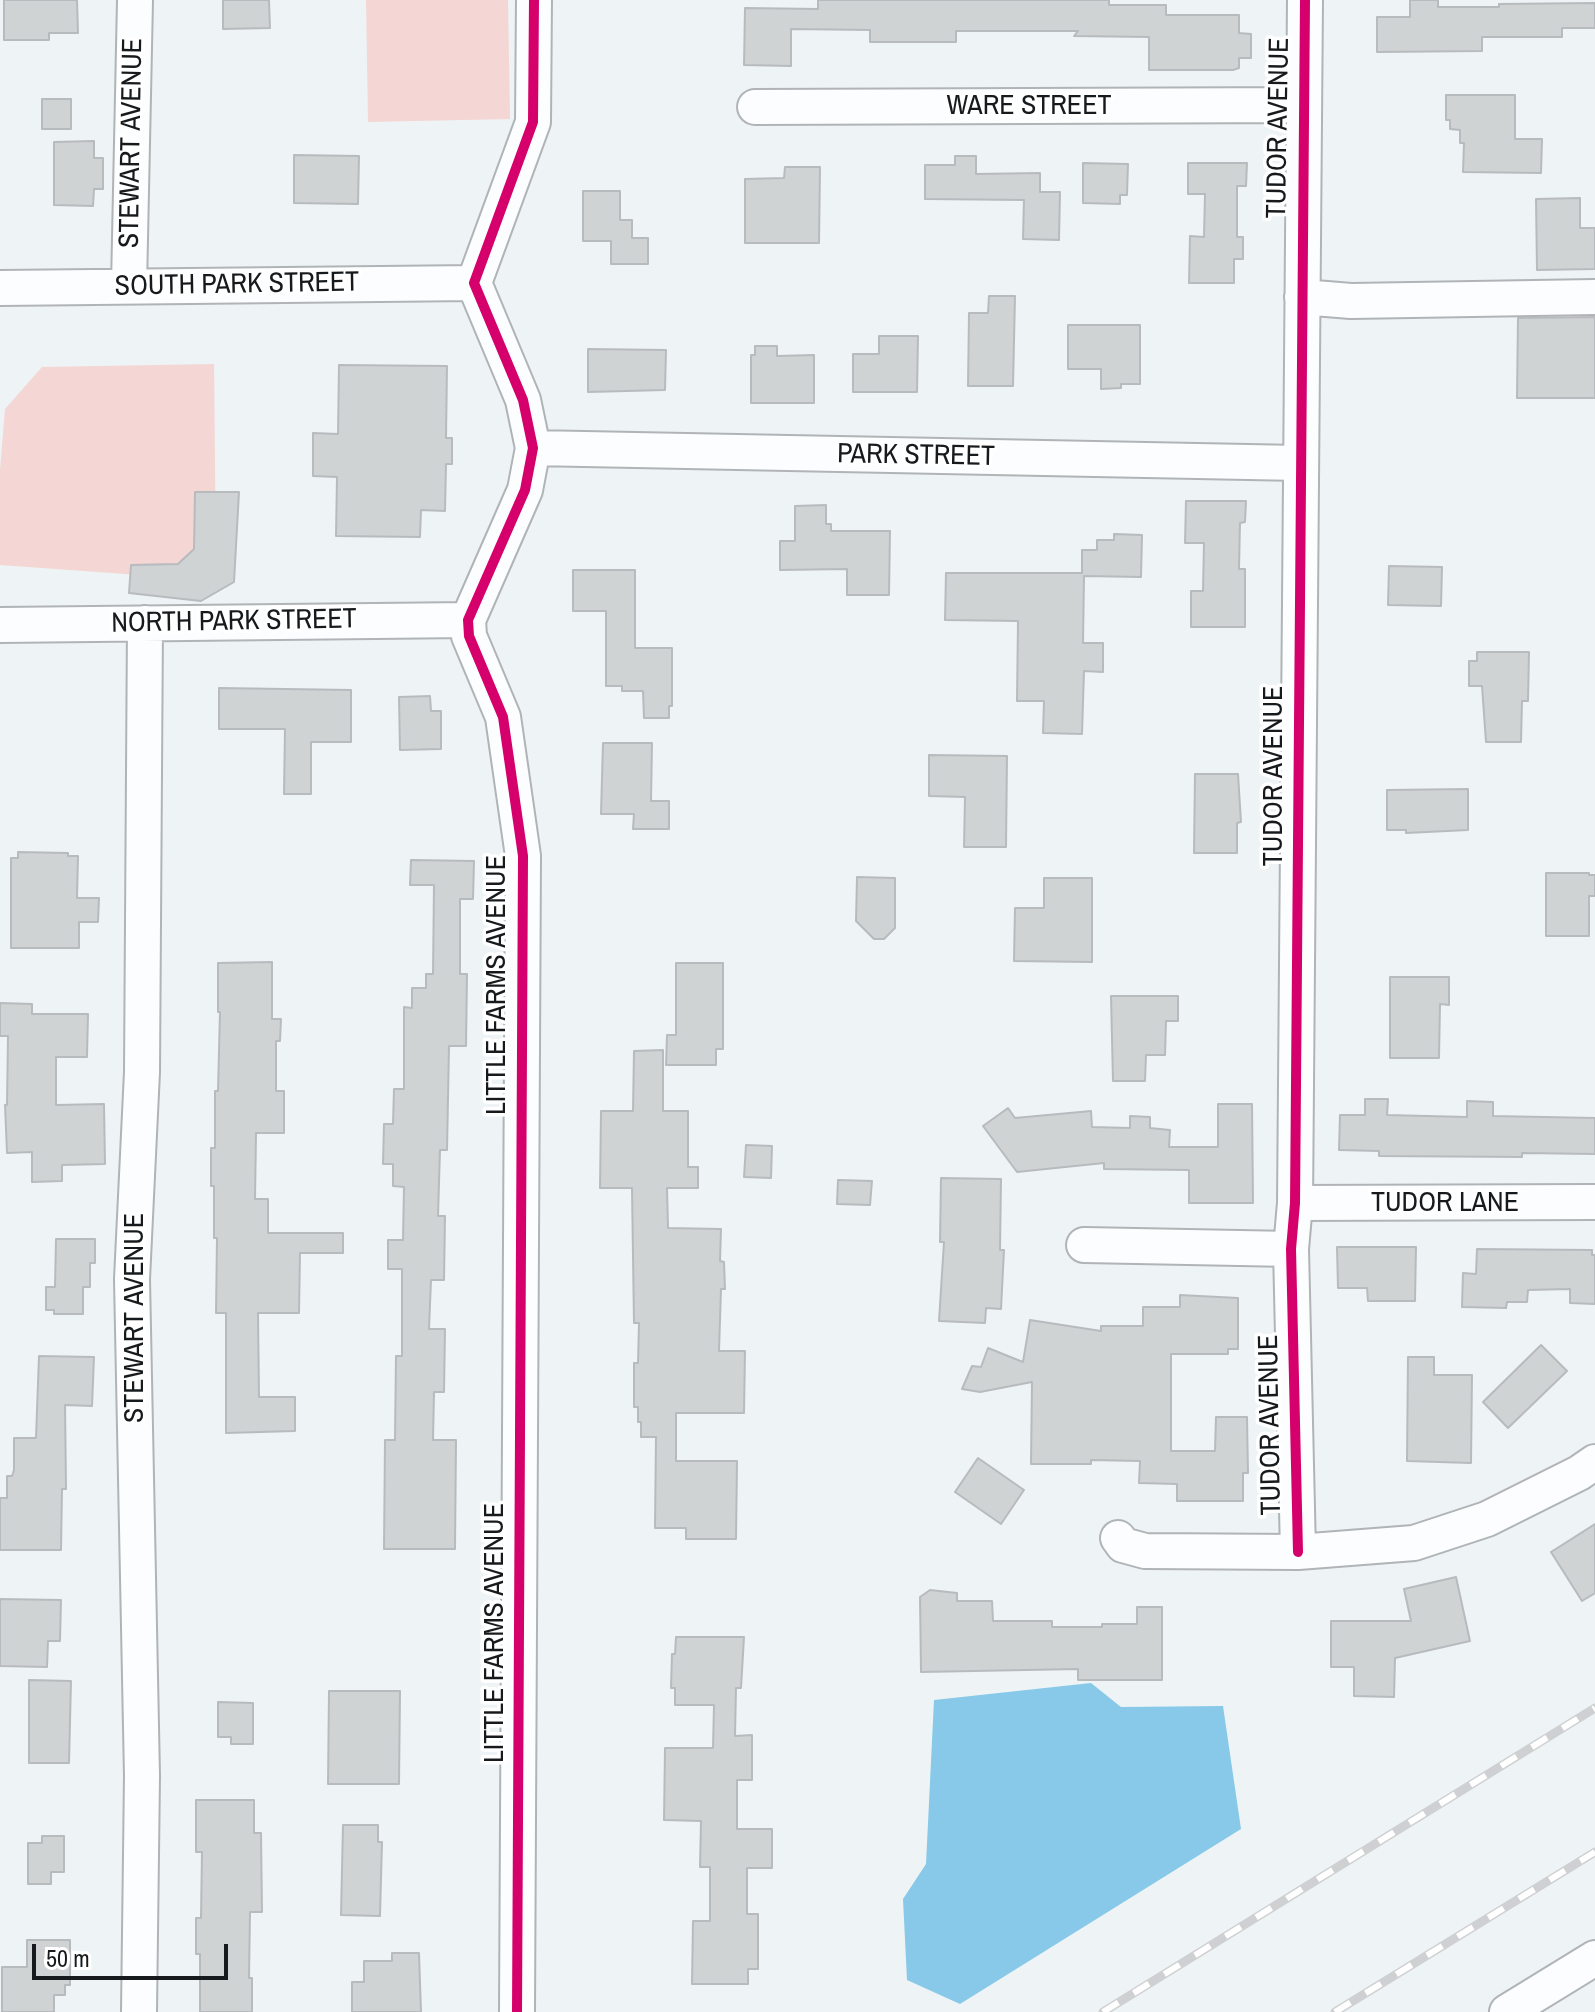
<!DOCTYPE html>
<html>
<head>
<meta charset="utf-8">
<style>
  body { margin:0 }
  #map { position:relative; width:1595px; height:2012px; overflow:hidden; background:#eef3f6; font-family:"Archivo Narrow",sans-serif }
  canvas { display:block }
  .scale { position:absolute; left:32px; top:1944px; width:196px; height:36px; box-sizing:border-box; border:4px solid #171a1c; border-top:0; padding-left:10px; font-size:24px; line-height:28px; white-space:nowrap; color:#171a1c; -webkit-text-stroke:6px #fff; paint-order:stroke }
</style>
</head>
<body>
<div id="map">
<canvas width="1595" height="2012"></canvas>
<div class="scale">50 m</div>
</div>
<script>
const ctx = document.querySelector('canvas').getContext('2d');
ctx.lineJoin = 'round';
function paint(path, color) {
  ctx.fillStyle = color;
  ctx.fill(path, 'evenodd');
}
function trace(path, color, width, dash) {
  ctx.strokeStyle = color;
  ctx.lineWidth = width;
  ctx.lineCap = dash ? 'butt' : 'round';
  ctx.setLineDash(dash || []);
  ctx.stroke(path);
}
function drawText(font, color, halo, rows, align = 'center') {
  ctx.font = font + ' "Archivo Narrow",sans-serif';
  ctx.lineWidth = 7;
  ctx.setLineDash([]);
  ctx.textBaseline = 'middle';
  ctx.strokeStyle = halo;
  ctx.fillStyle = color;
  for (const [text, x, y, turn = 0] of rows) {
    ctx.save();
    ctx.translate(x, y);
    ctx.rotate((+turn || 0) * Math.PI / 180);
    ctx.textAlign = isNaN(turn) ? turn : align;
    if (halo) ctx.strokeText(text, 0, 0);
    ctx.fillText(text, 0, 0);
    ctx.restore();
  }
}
const green = new Path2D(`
  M366 0H508L510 119 368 122Z
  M214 364 216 564 195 579 0 565V470L5 409 42 367Z`);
const water = new Path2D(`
  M1091 1683 1121 1707 1223 1706 1241 1829 960 2004 907 1980 903 1899 926 1864 934 1700Z`);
const building = new Path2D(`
  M4 0H77L78 33H49V40H4Z
  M223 0H269L270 28 223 29Z
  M818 0H1109V5H1166V15H1239V33L1251 34V58H1239V68L1233 70H1149V37L1074 36 1078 31H956V42H870V30L791 29V66L744 65 745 8 818 9Z
  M1410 0H1438V7H1499V4L1595 3V28H1562V37H1482V51L1377 52V17H1410Z
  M1446 95H1515V139H1542L1541 173 1463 172 1464 143H1460V130L1450 129V120H1446Z
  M42 99H71V129H42Z
  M94 141V158H103V189H94L93 206 54 205V142Z
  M294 155 359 156 358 204 294 203Z
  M955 156H976V174L1040 173V192H1060L1059 240 1023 239 1024 200 925 199V165H955Z
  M1083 163 1128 164 1127 195H1120V204L1083 203Z
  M1188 163H1247L1246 186H1237V237H1243V259H1234V283H1189L1190 236 1204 237 1205 194H1188Z
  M785 167H820L819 243H745V179L784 178Z
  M583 191H620V220H632V238H648V264H611V241H583Z
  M1580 198V228H1595V269L1537 270 1536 199Z
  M989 296H1015L1013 386H968L969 313H988Z
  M1595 317V398H1517L1518 318Z
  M1068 325H1140V384H1121V388L1101 389V369H1068Z
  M879 336H918L917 392H853V354H879Z
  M755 346H777V356L814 355V403H751V355H755Z
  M588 349 666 350 665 390 588 392Z
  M339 365 447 366 446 438H452V464H446L445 511 421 510 420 537 336 536 337 477 313 476V433L338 434Z
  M195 492H239L234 582 201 601 129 593 131 565 178 564 194 549Z
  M1186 501H1246L1245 522 1240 523 1239 569H1245V627H1191V591H1203L1204 543H1185Z
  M826 505V524H831V531H890L889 595H847V569L780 570V541H795V506Z
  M1114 534 1142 535 1141 577 1084 576 1083 643H1103V672L1084 671 1082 734 1043 733 1044 701H1017L1018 621 945 620 946 573H1082V550H1097V540H1114Z
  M1389 566 1442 567 1441 606 1388 605Z
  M573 570H635V648H672V706H669V718H644L643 691H622V686H606V611H573Z
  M1477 652H1529L1528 701H1522L1521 742H1486L1482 686H1469V661H1477Z
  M219 688 351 690V742H311V794H284L285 729H219Z
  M430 696 431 711H441V749L400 750 399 697Z
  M603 743H652L651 801H669V829H633L634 814H601Z
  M929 755 1007 756 1006 847H964L965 797 929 796Z
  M1195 774H1238L1241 822 1237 823V853H1194Z
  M1468 789V830L1406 833V830H1387V790Z
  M18 852 68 853V856H78L77 898H99L98 922H79V948H11V858H18Z
  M411 860 474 861 473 899H460V974H467L466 1046H449L447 1150H440L438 1216H445L444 1280H431L429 1329H445L444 1392H434L433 1440H456L455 1549H384L385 1440H395L396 1356H402V1269H388V1240H403L404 1187 393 1186V1164H383L384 1124H393L394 1089H404V1007L412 1008V988H426V974H433L434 885H410Z
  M1546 873H1589V875H1595V896H1589V936H1546Z
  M857 877 895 878V928L884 939H874L856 921Z
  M1044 878H1092V962L1014 961 1015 908H1044Z
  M272 962V1019H281L280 1041H276V1091H284V1133H256L255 1199H268V1233H343V1253H300L299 1313H258L259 1397H295V1431L226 1433V1313H216L217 1238H214V1186H211V1148H215V1091H218L220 1012H218V963Z
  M676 963H723V1049H716V1065H666L667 1035H676Z
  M1390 977H1449V1005L1440 1004 1439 1058H1390Z
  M1111 996H1178V1021H1166L1165 1055H1146L1145 1081H1113Z
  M0 1003 32 1004V1014H88L87 1057H56V1105L104 1104 105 1164 62 1165V1181L32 1182V1152L7 1153 5 1105H7L8 1036H0Z
  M663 1050V1111H688V1167H698V1188H667L668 1228 721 1229 720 1261 724 1262 725 1289H721L719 1351H745L744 1413H676V1461H737L736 1539H686V1528H655L656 1437H641V1422H638V1407H634V1363H638L639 1323H634L632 1188H600L601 1111H633L634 1051Z
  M1365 1099H1388L1387 1115 1467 1117V1101L1493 1102V1116L1595 1118V1154L1522 1153V1157L1379 1156V1151L1339 1150 1340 1115H1365Z
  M1218 1104H1252L1253 1203H1189V1170L1104 1169V1163L1017 1172 983 1126 1008 1108 1015 1118 1091 1111 1092 1127 1130 1128V1116L1150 1117V1128L1170 1130 1169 1147H1218Z
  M746 1145 772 1146 771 1178 744 1177Z
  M941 1178 1001 1179 1000 1250H1004L1001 1309 986 1308 985 1323 939 1321 944 1242H940Z
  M838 1180 872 1181 870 1205 837 1204Z
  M56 1239H95V1263H90V1287H83V1314H54V1310H46V1287H55Z
  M1337 1247H1416L1415 1301H1368L1367 1288H1338Z
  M1477 1249 1592 1250V1255H1595V1304L1570 1303V1289L1528 1290 1527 1302H1507L1506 1308 1462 1307 1463 1273 1476 1274Z
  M1180 1295 1238 1298V1349H1228V1354H1171V1451H1215L1216 1417H1247L1248 1473H1243V1501H1177V1484L1139 1483 1140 1461 1091 1460V1464H1031L1032 1382 980 1392 962 1389 972 1366 981 1367 988 1348 1023 1362 1030 1320 1101 1331V1326H1143V1307H1180Z
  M1541 1345 1567 1371 1508 1428 1483 1402Z
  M39 1356 94 1357 92 1406 65 1405 66 1489H62L61 1550H0V1498H7V1476H12L14 1470V1438H36Z
  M1408 1357H1434V1375H1472L1471 1463 1407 1461Z
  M978 1458 1024 1490 1001 1524 955 1492Z
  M1595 1524V1593L1582 1601 1551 1552Z
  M1456 1577 1470 1641 1395 1658 1394 1697 1354 1696V1667H1331V1621H1411L1404 1589Z
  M930 1590 957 1593V1601H992L993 1621H1052V1627H1102V1624H1137V1607H1162V1680H1078V1669L921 1672 920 1597Z
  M0 1599 61 1600 60 1641H48L47 1667 0 1666Z
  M676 1637H744L741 1688H736L735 1736 752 1735V1780H737V1829H772V1868H747V1914H758V1969H748V1984H692L693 1921H710V1867H700L701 1821 664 1820 665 1748H713L714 1705H675V1688H671L672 1654H675Z
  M29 1680 71 1681 69 1763H29Z
  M329 1691H400L399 1784H328Z
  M218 1702 253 1703V1744H231V1737H218Z
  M196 1800H254V1833H261L262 1912H250L249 1978H252V2012H200V1954H196V1918H201L202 1852H196Z
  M343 1825H378V1842H382L380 1916 341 1915Z
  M42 1836H64V1872H51V1884H28V1843H42Z
  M27 1940H70V1985H65V1995H54V2012H2V1967H27Z
  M392 1953H419L421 2012H352V1982H364V1961H392Z`);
const minor = new Path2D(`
  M755 107 1304 105
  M129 286 135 0
  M0 288 474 283
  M1302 297 1351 301 1595 297
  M533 448 1299 463
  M0 625 468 620
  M1295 1203 1595 1202
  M1084 1245 1291 1249
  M1118 1538 1123 1545 1145 1551 1298 1552 1414 1543 1487 1519 1579 1473 1595 1462
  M1298 1552 1291 1249 1295 1203 1305 0
  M139 2012 142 1776 132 1279 142 1072 145 623
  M517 2012 523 856 503 717 469 636 468 620 525 490 533 448 523 400 474 283 533 122 534 0
  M1507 2012 1595 1958`);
const rail = new Path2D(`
  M1103 2012 1595 1708
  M1335 2012 1595 1852`);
const cycleway = new Path2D(`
  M1298 1552 1291 1249 1295 1203 1305 0
  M517 2012 523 856 503 717 469 636 468 620 525 490 533 448 523 400 474 283 533 122 534 0`);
const streetNames = [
  ["WARE STREET",1029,106],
  ["TUDOR AVENUE",1279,128,-89],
  ["STEWART AVENUE",132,143,-89],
  ["SOUTH PARK STREET",237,285,-1],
  ["PARK STREET",916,456,1],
  ["NORTH PARK STREET",234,622,-1],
  ["TUDOR AVENUE",1274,776,-90],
  ["LITTLE FARMS AVENUE",497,985,-90],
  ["TUDOR LANE",1445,1203],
  ["STEWART AVENUE",135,1318,-90],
  ["TUDOR AVENUE",1271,1425,-91],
  ["LITTLE FARMS AVENUE",495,1633,-90]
];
paint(green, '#f4d6d4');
paint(water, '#88c9e9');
paint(building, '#cfd3d4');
trace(building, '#b8bbbe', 2);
trace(minor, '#b0b4b6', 38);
trace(minor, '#fcfdfe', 34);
trace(rail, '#cfd0d1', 9);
trace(rail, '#fff', 6, [18]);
trace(cycleway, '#d6006c', 10);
drawText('28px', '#171a1c', '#fff', streetNames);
</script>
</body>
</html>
